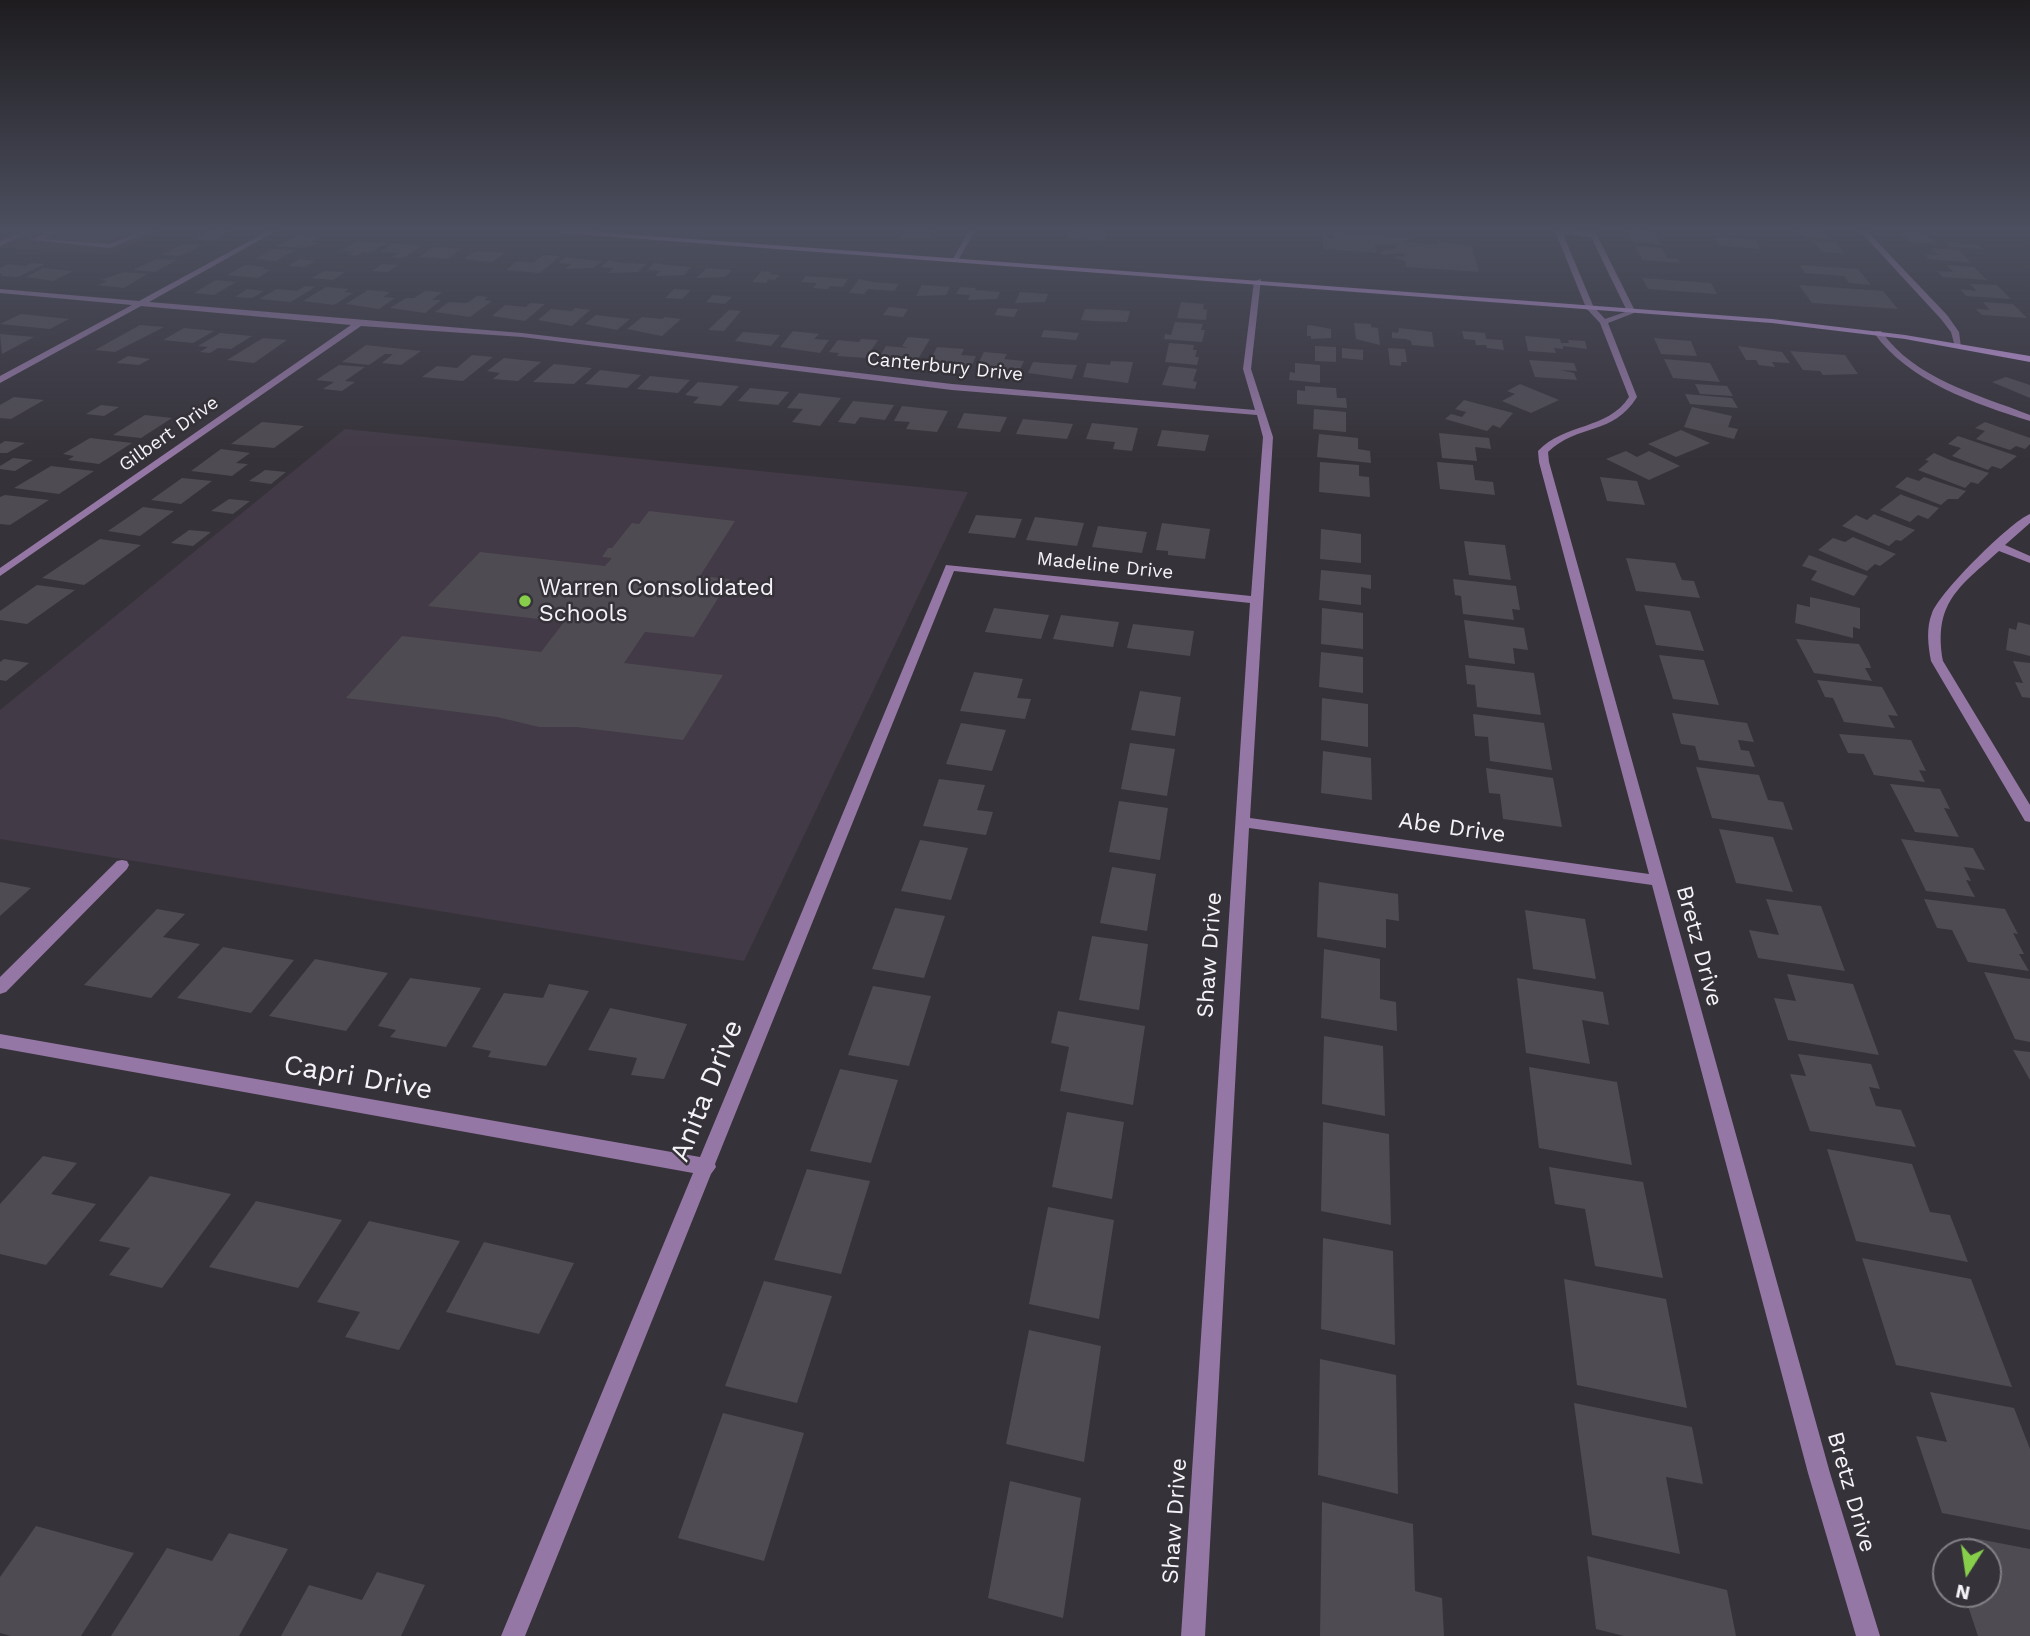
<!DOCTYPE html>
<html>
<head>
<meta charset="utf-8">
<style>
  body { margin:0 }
  #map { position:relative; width:2030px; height:1636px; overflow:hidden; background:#363239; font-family:"Work Sans",sans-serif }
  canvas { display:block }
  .north { position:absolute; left:1932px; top:1538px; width:70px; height:70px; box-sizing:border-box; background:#363239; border:2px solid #827f85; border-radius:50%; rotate:192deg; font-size:19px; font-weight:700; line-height:28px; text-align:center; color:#f5f3f7 }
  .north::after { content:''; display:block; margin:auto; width:24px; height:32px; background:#87cf4a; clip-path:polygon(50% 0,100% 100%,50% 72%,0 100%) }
</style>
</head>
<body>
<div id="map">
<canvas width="2030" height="1636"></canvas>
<div class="north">N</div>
</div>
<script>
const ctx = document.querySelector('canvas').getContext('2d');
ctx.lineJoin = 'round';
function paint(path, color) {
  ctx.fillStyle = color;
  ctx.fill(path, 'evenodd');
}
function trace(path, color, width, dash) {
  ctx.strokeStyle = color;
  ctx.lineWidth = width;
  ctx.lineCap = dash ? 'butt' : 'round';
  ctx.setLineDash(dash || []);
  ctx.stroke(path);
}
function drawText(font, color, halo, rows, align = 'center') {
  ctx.font = font + ' "Work Sans",sans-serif';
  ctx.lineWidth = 5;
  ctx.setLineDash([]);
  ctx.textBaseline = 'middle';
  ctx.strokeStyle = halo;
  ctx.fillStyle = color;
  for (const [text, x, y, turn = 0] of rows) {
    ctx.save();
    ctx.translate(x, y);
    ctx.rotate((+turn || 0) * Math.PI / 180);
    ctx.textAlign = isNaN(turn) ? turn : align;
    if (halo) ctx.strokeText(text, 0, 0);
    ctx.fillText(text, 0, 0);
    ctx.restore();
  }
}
const built = new Path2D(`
  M0 231H159L110 255 0 248Z
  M345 429 968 492 744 961 0 839V710Z`);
const building = new Path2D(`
  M76 231H131L107 243 56 240Z
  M214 231H232L213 241 190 239Z
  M906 231H934L929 238 900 239Z
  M1070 231H1106L1107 233 1104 241 1067 238Z
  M1627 231 1655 232 1661 245 1633 242Z
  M1795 231H1823L1830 239 1806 237Z
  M1337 232 1395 238 1415 237 1404 242 1438 244 1437 241 1472 246 1479 272 1406 267 1405 261 1391 257 1404 256V253L1382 255 1383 251 1396 248 1395 245 1375 244 1376 253 1323 249V236L1334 239V233Z
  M1901 232 1921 233 1939 244 1910 242Z
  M298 236 320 237 312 242 321 243 301 248 276 246Z
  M1714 237 1755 240 1761 249 1720 246Z
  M357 241 386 243 371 253 363 252 357 256 348 255 354 252 340 251Z
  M1813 241 1835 242 1845 254 1822 252Z
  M1945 242 1977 244 1983 249 1951 247Z
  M393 243 422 246 403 258 392 257 398 253 380 252Z
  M183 244 203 245 180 256 162 255Z
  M1635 246 1662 248 1667 258 1678 259 1680 263 1642 260Z
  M432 248 441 247 462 249 448 259 419 257Z
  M1931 248 1959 250 1971 263 1929 259 1924 254 1938 255Z
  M273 249 295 250 276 261 254 259Z
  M475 251 505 253 492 262 463 259Z
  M543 255 560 256 540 273 506 270 517 261 533 263Z
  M566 257 578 259 602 261 593 268 565 269 571 264 558 263Z
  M156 259 177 260 155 272 133 270Z
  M299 259 315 261 304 267 288 266Z
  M609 260 621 263 646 264 638 272 608 273 614 268 601 267Z
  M31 263 45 264 18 277 0 276 3 274H0V268L8 264 25 266Z
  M654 263 667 265 691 267 684 275 655 276 660 271 647 270Z
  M382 264 398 265 388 272 372 271Z
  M245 265 266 267 261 269 270 270 258 278 227 275Z
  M1799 265 1858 269 1871 285 1849 283 1844 276 1805 273Z
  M1947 265 1974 267 1987 280 1943 277 1937 271 1953 272Z
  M43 268 73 271 53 281 26 277Z
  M707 268 732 270 725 277 696 278Z
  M324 271 345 272 333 280 312 278Z
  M762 271 772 272 770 274 780 275 775 280 769 279 766 283 752 282Z
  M124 272 147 274 124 288 98 285 107 281 101 280Z
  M806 276 848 279 843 287 830 286 828 289 813 288 817 283 801 282Z
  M1642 278 1711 283 1717 294 1648 289Z
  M859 279 873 282 899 284 894 291 868 289 864 294 849 293Z
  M216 280 236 282 214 295 194 293Z
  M1970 284 1997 285 2011 299 1966 296 1960 289 1977 291Z
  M922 285 950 287 946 295 916 296Z
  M1799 285 1883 291 1898 309 1812 303Z
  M305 286 315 287 291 302 259 299 277 289 297 291Z
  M326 287 349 289 344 292 353 293 334 305 303 301Z
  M960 287 976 288 975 290 1000 292 997 299 968 300 970 295 956 294Z
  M247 289 264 291 252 298 235 297Z
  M674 289 691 290 682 299 665 298Z
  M368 290 390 292 383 297 395 298 379 309 346 304Z
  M425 291 442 292 432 300H441L425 313 390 308 406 298H414Z
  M1020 292 1048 294 1045 302 1015 303Z
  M713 295 732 297 725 304 706 302Z
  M477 296 488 297 484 300 492 301 470 317 435 312 449 302 467 303Z
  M1181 302 1204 304 1203 309 1207 310 1206 320 1177 318Z
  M1983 302 2013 304 2027 318 1982 315 1976 309 1990 310Z
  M530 303 545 304 525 321 492 316 505 305 526 307Z
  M889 307 908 309 903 317 883 315Z
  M575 308 590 310 572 326 538 320 551 309 572 311Z
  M998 308 1018 309 1014 317 995 315Z
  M1085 309 1117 310 1130 311 1127 322 1094 321 1081 320Z
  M729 310 741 311 724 331 708 330Z
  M21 314 69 319 50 329 0 324Z
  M596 315 630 319 617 330 585 324Z
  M642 317 662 319 665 317 681 319 662 336 627 329Z
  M1175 322 1203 324 1201 330H1205L1202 342 1164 339 1165 334 1171 335Z
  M1354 323 1371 324V327L1378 328 1380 345 1356 339Z
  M140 325 164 327 115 352 95 350Z
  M1310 325 1331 329V338L1311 339V336H1307V326Z
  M184 328 214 331 193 343 163 340Z
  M1399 328 1432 332 1434 347 1412 345 1411 341 1406 339 1392 338V332L1398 333Z
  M1044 330 1079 333 1076 340 1041 337Z
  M793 331 819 334 814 339 829 340 820 353 780 347Z
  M1462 331 1485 333 1486 339 1502 340 1504 350 1487 348 1486 345H1476L1475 340 1464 339Z
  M743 332 780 335 771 346 735 341Z
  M220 333 252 336 231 349 218 348 210 353 200 352 208 347 198 346Z
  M0 334 34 337 2 354Z
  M1525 336 1560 339 1561 343H1569L1568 340 1585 341 1587 349 1563 346V349L1554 348 1556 353 1528 351Z
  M908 337 930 339 915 364 878 359 886 346 908 348 902 346Z
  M263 338 287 340 254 363 227 360Z
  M1654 338 1691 341 1697 356 1661 354Z
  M861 339 878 340 866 358 837 356 839 353 829 352 838 340 859 342Z
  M1169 343 1194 345 1193 350H1197L1195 357H1199L1197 365 1165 362Z
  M366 345 421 351 401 365 382 363 393 354H385L369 365 342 362Z
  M1315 346 1336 347V362L1315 361Z
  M1738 346 1782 352 1790 363 1772 362 1775 367 1759 365 1756 360H1746Z
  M937 347 964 349 961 355 976 356 970 370 928 364Z
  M1342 348 1363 350V360L1342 358Z
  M1388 348 1405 349 1407 362H1401V366L1390 365Z
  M1790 351 1845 355 1858 374 1823 375 1820 371 1803 370Z
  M984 352 1007 354 1004 359 1024 361 1018 374 987 372 988 369 976 368Z
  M472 355 493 357 463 381 422 377 437 366 457 368Z
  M128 356 150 359 139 365 116 363Z
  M504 358 541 362 518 381 493 379 500 373 487 371Z
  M1664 359 1710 363 1720 382 1673 378Z
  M1529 360 1574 363 1577 371 1560 370 1574 373 1577 380 1535 377Z
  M1111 361 1133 362 1128 383 1083 377 1087 363 1110 365Z
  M1033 362 1058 364 1077 365 1072 379 1028 373Z
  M1295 363 1320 365V383L1289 380 1290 372 1295 373Z
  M554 364 592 368 574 384 533 382Z
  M339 365 365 367 345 381 355 382 342 391 323 389 334 382 316 380Z
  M1169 366 1197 369 1193 381 1197 382 1195 389 1162 385Z
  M600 370 641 375 627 388 585 384Z
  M650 376 690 380 678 393 637 389Z
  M2006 377 2030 385V398L1992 382Z
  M698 382 739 386 721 406 693 403 699 397 685 395Z
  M1520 384 1559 400 1531 413 1502 401 1515 394 1507 391Z
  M1695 384 1727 386 1733 396 1700 394Z
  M1305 386 1336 388 1337 398H1346L1347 408 1297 404V390L1305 391Z
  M750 388 789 392 778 405 738 401Z
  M799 393 841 398 820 426 792 422 803 409 787 408Z
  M1685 394 1732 398 1738 408 1690 404Z
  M14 397 44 400 11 419 0 418V405Z
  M1464 400 1513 413 1500 428 1493 425 1487 431 1445 419 1451 414 1462 417 1466 412 1455 409Z
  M853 401 894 405 885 420 860 417 855 424 838 422Z
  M101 405 119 407 104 416 86 414Z
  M902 406 948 411 937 432 906 429 910 422 894 421Z
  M1692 407 1732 416 1728 427 1738 429 1734 439 1684 427Z
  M1314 409 1346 412V432L1313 429Z
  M964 413 1007 417 1000 432 957 428Z
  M145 415 172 418 141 438 113 435Z
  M1023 419 1073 424 1067 439 1016 434Z
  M262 422 304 426 274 448 231 444Z
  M1985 422 2030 438V444L2025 449 2016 446 2010 450 1976 439 1985 431 1975 428Z
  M1092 423 1138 428 1132 451 1113 449 1115 442 1086 439Z
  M1162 430 1209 435 1205 451 1157 446Z
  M1681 430 1710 443 1676 457 1648 444Z
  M1439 433 1489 438 1491 449 1475 447 1477 461 1442 458Z
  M1319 434 1358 438V449L1370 451 1371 463 1317 457Z
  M1958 436 2008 453 2017 456 2001 469 1992 466 1988 470 1952 456 1961 448 1948 444Z
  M90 438 132 443 99 464 68 460 74 456 63 454Z
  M5 441 25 443 7 453H0V444Z
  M221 449 250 453 236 463 248 464 232 476 191 471Z
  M1626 451 1637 457 1649 451 1680 466 1649 480 1606 459Z
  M1934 453 1950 460 1989 473 1978 484 1971 482 1965 488 1918 470 1929 461 1925 460Z
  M13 458 33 460 15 471 0 469V466Z
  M1320 462 1359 465V476L1369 477 1370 497 1319 492Z
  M1437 462 1473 465 1475 480 1493 482 1495 495 1440 489Z
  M51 466 94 471 59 494 14 488Z
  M265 470 286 472 271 484 249 481Z
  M1600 477 1637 481 1645 505 1607 501Z
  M1907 477 1919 481 1924 477 1966 491 1958 499H1948L1941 505 1895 487Z
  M182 478 212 481 181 504 151 500Z
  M1901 494 1902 495 1939 508 1928 519 1918 515 1910 522 1880 510Z
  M5 495 49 500 10 525 0 524V497Z
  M229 499 250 501 233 514 211 511Z
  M143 507 174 511 140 536 108 531Z
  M649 511 735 521 700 576 730 579 694 637 645 632 624 663 723 675 683 740 576 727H539L497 717 346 698 402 636 541 652 564 622 428 606 480 552 605 566 612 558 602 557 608 548H612L632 523 639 524Z
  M1874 514 1876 515 1915 530 1901 541 1896 540 1889 546 1842 526 1856 515 1867 520Z
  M976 515 1022 519 1015 538 968 533Z
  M1035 517 1084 523 1077 546 1026 540Z
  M1162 523 1210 529 1205 559 1168 555V551L1156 550Z
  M1098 526 1147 532 1142 553 1092 547Z
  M1321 529 1361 534V563L1320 559Z
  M189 530 211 532 193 546 171 543Z
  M1853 537 1855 538 1896 554 1880 566 1875 564 1867 571 1818 550 1833 538 1845 542Z
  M100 539 141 545 84 585 42 578Z
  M1464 541 1505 545 1511 580 1469 575Z
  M1809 555 1833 564 1868 576 1854 596 1811 580 1817 571 1802 566Z
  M1626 558 1675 563 1682 580 1694 581 1700 598 1636 591Z
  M1321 570 1371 575V589L1361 587V605L1319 600Z
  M1453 579 1516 586 1520 610 1512 609 1514 620 1463 614 1461 596 1455 595Z
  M37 585 75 590 27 624 0 620V611Z
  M1810 597 1860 608V629L1853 627V638L1795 623 1797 604 1810 607Z
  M1644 605 1690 611 1704 651 1656 645Z
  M994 608 1049 615 1041 639 985 632Z
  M1322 608 1363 613V649L1321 644Z
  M1061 615 1119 622 1113 647 1053 639Z
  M1464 620 1524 628 1528 650 1513 648 1515 664 1469 658Z
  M2018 622 2030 625V656L2006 650 2009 628 2016 630Z
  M1133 624 1194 631 1190 656 1127 648Z
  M1796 639 1859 644 1869 662 1871 668H1865L1872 681 1814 673Z
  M1321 652 1363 657V693L1319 687Z
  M1659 655 1704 660 1719 705 1673 699Z
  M4 659 29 663 6 681 0 680V662Z
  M2013 661 2030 663V698L2022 697 2015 682 2023 683Z
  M1465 665 1534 673 1541 715 1477 707 1475 685 1467 684Z
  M974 672 1023 679 1017 698 1031 699 1025 719 960 711Z
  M1817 680 1882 687 1898 716 1888 715 1895 728 1844 722 1833 698 1825 697Z
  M1140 691 1181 697 1175 736 1131 730Z
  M1322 698 1368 704V747L1321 740Z
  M1672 713 1747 723 1754 742 1738 740 1741 750 1749 751 1755 767 1699 760 1695 746 1681 744Z
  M1473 714 1544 723 1552 770 1490 761 1488 737 1475 736Z
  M961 723 1006 730 992 771 946 764Z
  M1839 734 1911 740 1926 771 1919 770 1925 782 1874 775 1864 754 1848 753Z
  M1130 743 1175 749 1167 796 1121 789Z
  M1323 751 1371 758 1372 800 1321 793Z
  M1696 767 1759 775 1768 800 1783 802 1793 830 1712 818Z
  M1486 768 1553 778 1562 827 1503 819 1500 794 1489 793Z
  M939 779 985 785 977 810 993 812 986 835 923 826Z
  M1890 784 1940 789 1950 809 1944 808 1959 837 1915 832Z
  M1119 801 1168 808 1160 860 1109 852Z
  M1719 829 1773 837 1793 892 1736 883Z
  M1901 839 1973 848 1985 870 1964 867 1971 881 1966 880 1975 897 1926 891Z
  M920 840 968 848 951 900 901 891Z
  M1112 867 1156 874 1147 931 1100 923Z
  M0 882 31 888 0 916Z
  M1319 882 1398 894 1399 921 1386 919V948L1317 937Z
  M1766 899 1821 906 1845 971 1758 958 1749 930 1779 935Z
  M1924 899 2005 909 2018 934 2013 933 2024 954H2019L2029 971 1968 962 1952 930 1937 928Z
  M895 908 945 916 924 978 872 969Z
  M157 909 185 914 163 937 200 944 151 998 84 985Z
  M1525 910 1585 919 1596 979 1533 969Z
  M1092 936 1148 944 1139 1010 1079 1000Z
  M223 947 294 960 251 1013 177 998Z
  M1324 949 1380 959V999L1396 1002 1397 1031 1321 1018Z
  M315 959 388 973 346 1031 269 1016Z
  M1984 972 2030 979V1042L2015 1039Z
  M1787 974 1853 984 1879 1055 1788 1040 1774 998 1796 1001Z
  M410 978 481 988 446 1047 390 1037 396 1030 378 1026Z
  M1517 978 1603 992 1609 1025 1582 1020 1590 1064 1526 1053Z
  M549 984 589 991 546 1066 488 1057 491 1051 472 1047 504 993 543 998Z
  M873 986 931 996 909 1066 848 1055Z
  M610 1008 687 1024 664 1079 631 1075 637 1058 588 1050Z
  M1058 1011 1145 1026 1133 1105 1060 1091 1069 1047 1051 1043Z
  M1324 1036 1383 1046 1385 1116 1322 1104Z
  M2013 1050 2030 1052V1080Z
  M1798 1054 1871 1064 1880 1089 1869 1087 1876 1106 1901 1110 1916 1147 1810 1131 1790 1074 1806 1076Z
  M1529 1067 1617 1082 1632 1165 1539 1148Z
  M840 1069 898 1080 871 1163 810 1151Z
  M1067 1112 1124 1122 1112 1199 1052 1187Z
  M1323 1122 1389 1134 1391 1225 1321 1211Z
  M1827 1149 1912 1164 1930 1212 1950 1215 1968 1262 1856 1241Z
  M43 1156 77 1163 51 1194 96 1204 46 1265 0 1254V1204Z
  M1549 1167 1643 1182 1663 1278 1595 1266 1585 1209 1555 1204Z
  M807 1169 870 1181 841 1274 774 1260Z
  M150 1176 231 1194 162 1288 109 1275 130 1248 99 1241Z
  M256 1201 342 1220 298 1288 209 1267Z
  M1048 1207 1114 1220 1099 1319 1029 1304Z
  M369 1221 460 1241 399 1350 345 1337 360 1312 317 1302Z
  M1323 1238 1393 1251 1395 1345 1321 1329Z
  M484 1242 574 1263 539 1334 446 1312Z
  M1862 1258 1971 1279 2012 1387 1896 1365Z
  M1564 1279 1666 1299 1687 1408 1577 1385Z
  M764 1281 832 1296 797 1403 725 1386Z
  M1029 1330 1101 1346 1084 1462 1006 1444Z
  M1320 1359 1396 1375 1398 1494 1318 1475Z
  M1930 1392 2014 1408 2030 1449V1530L1942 1513 1916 1436 1947 1442Z
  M1574 1403 1692 1427 1703 1484 1666 1477 1680 1554 1592 1535Z
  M723 1413 804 1433 764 1561 678 1538Z
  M1010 1481 1081 1498 1063 1618 988 1598Z
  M1322 1502 1413 1524 1415 1591 1442 1598 1444 1636H1320Z
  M36 1526 134 1553 81 1636H11L0 1633V1577Z
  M229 1533 288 1549 239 1636H111L167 1548 212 1561Z
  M1968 1537 2030 1549V1636H1978L1964 1594H1988V1552H1973Z
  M1587 1556 1727 1590 1736 1636H1624L1596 1629Z
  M377 1572 425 1585 401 1636H281L309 1585 362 1600Z`);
const service = new Path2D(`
  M25 231H33L0 246V241Z
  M49 231H57L44 239 109 244 143 231H151L110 248 32 240Z`);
const minor = new Path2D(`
  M268 231H276L149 302 522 333 952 384 1255 410 1243 369 1254 281 1261 279 1251 369 1273 437 1250 818 1649 874 1539 462 1538 451C1564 423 1608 430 1629 397L1600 323 1586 308 1593 306 1605 319 1634 309V313L1608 323 1637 397C1613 436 1578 423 1548 452L1549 462 1830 1473 1880 1636H1856L1808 1473 1652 885 1249 828 1205 1636H1181L1250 603 954 571 715 1164 716 1167 711 1174 525 1636H501L693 1173 0 1048V1034L700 1157 946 565 1251 596 1263 437 1257 415 952 390 522 337 361 326 0 576V568L351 325 141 306 0 383V376L132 305 0 293V289L139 301Z
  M969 231H975L957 262H951Z
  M1860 231H1867L1947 315 1959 332 1961 347H1955L1951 332 1941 319Z
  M1875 331H1881C1916 380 1977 394 2030 415V421C1975 404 1908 381 1874 333Z
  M2030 514V523L2005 545 2030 556V563L1999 551C1959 587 1933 603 1943 661L2030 805V822L2025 821 1931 661C1928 645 1926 628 1932 613 1940 592 2010 522 2030 514Z
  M122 860 127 861 129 865 127 869 6 992 0 994V977L117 861Z`);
const tertiary = new Path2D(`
  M1555 231 1589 232V231H1595L1635 311 1634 313 1627 311 1591 237 1563 234 1594 308 1587 310Z`);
const secondary = new Path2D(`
  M558 231H585L1772 319 1905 335 2030 356V362L1905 339 1772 323 561 233Z`);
const markers = [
  [525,601,7,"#87cf4a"]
];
const farStreetnames = [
  ["Canterbury Drive",945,367,6],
  ["Gilbert Drive",169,434,-35],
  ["Madeline Drive",1105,566,6]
];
const poiNames = [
  ["Warren Consolidated",539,588],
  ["Schools",539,614]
];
const streetNames = [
  ["Abe Drive",1452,828,8],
  ["Bretz Drive",1699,946,75],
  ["Shaw Drive",1210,955,-86],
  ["Bretz Drive",1851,1492,74],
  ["Shaw Drive",1175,1521,-86]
];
const nearStreetnames = [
  ["Capri Drive",358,1078,10],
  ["Anita Drive",707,1091,-68]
];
paint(built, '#423a46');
paint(building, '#4f4b52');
paint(service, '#9577a5');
paint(minor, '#9577a5');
paint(tertiary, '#9577a5');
paint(secondary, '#cc9ce6');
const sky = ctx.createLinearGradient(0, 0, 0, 460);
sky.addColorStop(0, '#1e1c1f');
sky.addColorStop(0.5, '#4c4f5f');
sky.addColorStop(1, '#4c4f5f00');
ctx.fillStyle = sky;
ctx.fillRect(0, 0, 2030, 460);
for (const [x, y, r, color] of markers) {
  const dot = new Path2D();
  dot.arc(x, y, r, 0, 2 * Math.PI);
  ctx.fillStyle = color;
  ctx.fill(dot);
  trace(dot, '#363239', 2.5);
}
drawText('19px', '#f5f3f7', '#363239', farStreetnames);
drawText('23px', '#f5f3f7', '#363239', poiNames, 'left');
drawText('23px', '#f5f3f7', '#363239', streetNames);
drawText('28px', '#f5f3f7', '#363239', nearStreetnames);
</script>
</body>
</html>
